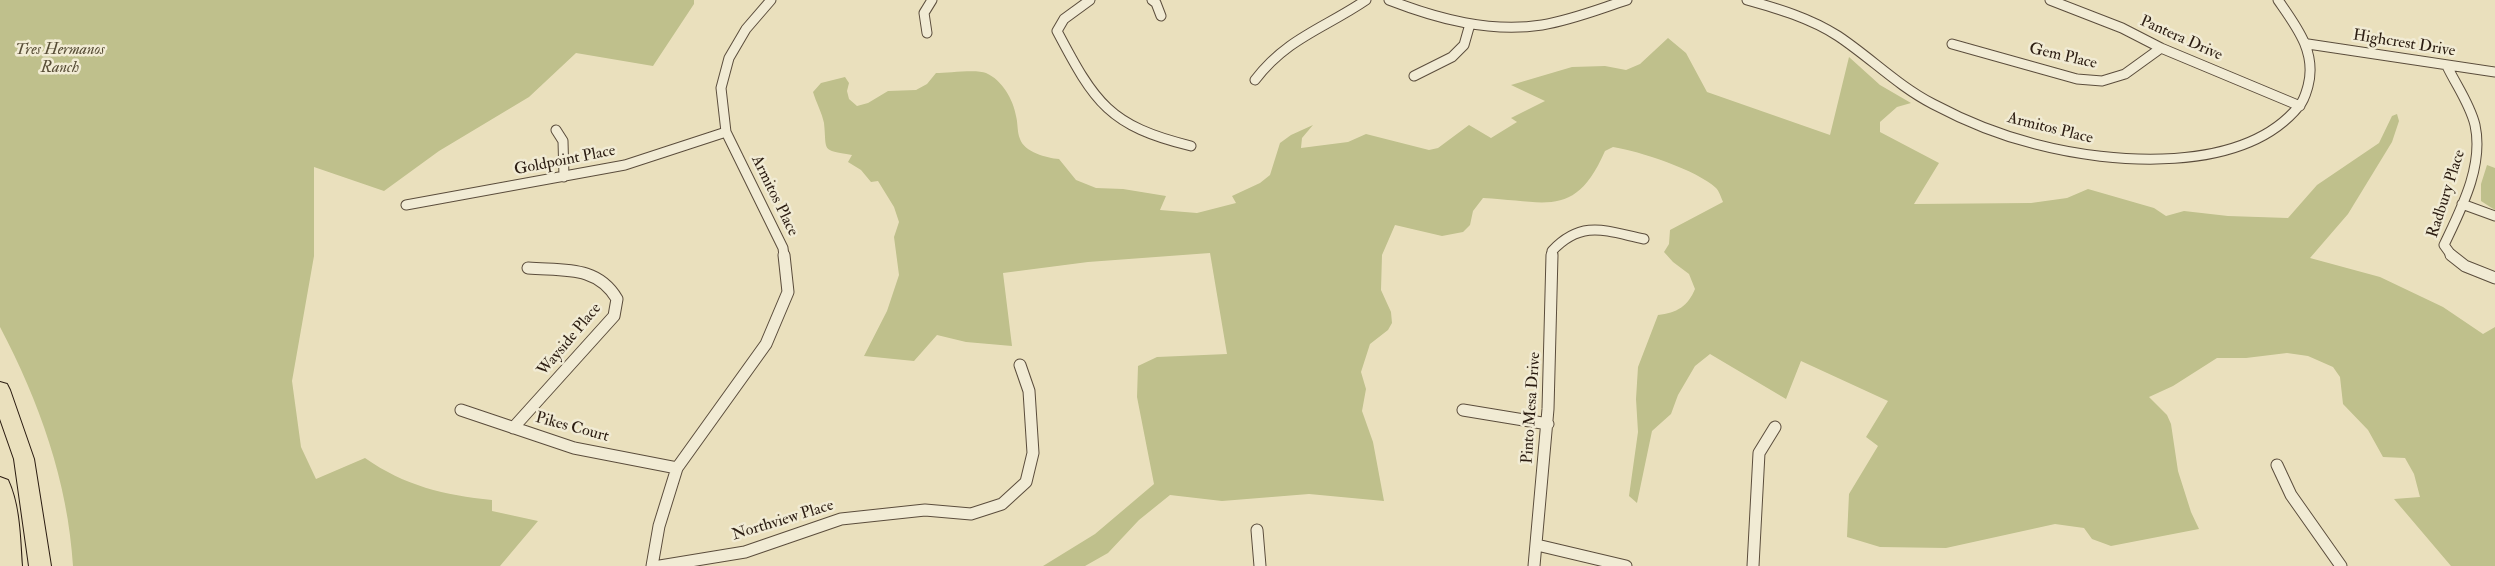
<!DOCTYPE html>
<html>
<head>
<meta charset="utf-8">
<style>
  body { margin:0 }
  canvas { display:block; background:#eae0bd }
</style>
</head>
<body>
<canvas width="2495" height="566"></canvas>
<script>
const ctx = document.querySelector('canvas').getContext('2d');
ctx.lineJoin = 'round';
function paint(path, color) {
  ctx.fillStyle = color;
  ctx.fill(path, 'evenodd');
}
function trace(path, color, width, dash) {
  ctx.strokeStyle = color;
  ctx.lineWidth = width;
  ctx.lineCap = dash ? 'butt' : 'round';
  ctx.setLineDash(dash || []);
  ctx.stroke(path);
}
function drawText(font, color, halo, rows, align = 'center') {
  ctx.font = font + ' "IM FELL Double Pica",serif';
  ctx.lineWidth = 5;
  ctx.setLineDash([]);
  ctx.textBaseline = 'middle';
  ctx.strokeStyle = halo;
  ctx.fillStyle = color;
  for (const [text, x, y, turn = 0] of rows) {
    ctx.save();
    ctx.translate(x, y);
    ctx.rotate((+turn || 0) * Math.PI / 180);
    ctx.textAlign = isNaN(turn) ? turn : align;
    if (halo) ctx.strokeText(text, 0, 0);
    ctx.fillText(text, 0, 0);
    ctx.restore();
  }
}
const green = new Path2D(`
  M0 0H694V4L653 66 576 53 529 97 439 151 384 191 314 167V256L292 381 301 447 316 479 365 458C405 486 444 495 492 500V511L538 521 500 566H73C68 482 39 401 0 327Z
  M1668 38 1686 53 1707 92 1830 135 1849 57 1880 85 1911 103 1897 107 1880 122V132L1939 163 1914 204 2031 203 2067 198 2088 189 2154 208 2166 216 2184 211 2228 216 2288 218 2317 185 2379 143 2392 116 2397 114 2399 121 2392 142 2348 214 2310 258 2380 277 2443 307 2483 334 2495 327V566H2451L2394 499 2420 497 2414 474 2405 458 2383 457 2368 430 2343 404 2340 377 2333 367 2308 356 2287 353 2246 358H2217L2173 386 2149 397 2167 415 2171 424 2178 471 2191 512 2199 529 2111 546 2092 539 2084 528 2055 524 1946 548 1880 547 1847 537 1849 494 1878 446 1866 437 1888 401 1801 361 1786 399 1710 354 1695 366 1678 395 1671 414 1652 431 1637 503 1629 496 1638 432 1636 399 1638 367 1658 315C1677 313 1688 306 1695 289L1689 274 1673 262 1664 252 1669 244 1670 230 1723 202C1721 197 1719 191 1716 188 1697 170 1639 151 1613 147L1605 151C1575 219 1547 201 1483 198L1473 211 1470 225 1463 232 1442 236 1395 225 1382 255 1381 290 1391 312 1392 323 1388 330 1370 344 1361 372 1366 389 1362 411 1373 442 1384 501 1309 494 1222 501 1170 495 1139 520 1108 553 1085 566H1043L1095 534 1154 484 1137 397 1138 366 1157 357 1227 354 1210 253 1088 262 1003 273 1012 346 966 342 937 335 914 361 864 356 887 311 899 275 894 237 899 222 894 207 878 181 871 182 861 170 848 162 852 155C820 150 827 151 824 123 822 113 816 102 813 92L821 83 845 77 849 83 847 91 849 99 857 106 868 103 888 91 916 90 927 84 936 73C947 73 977 69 986 73 1002 80 1013 99 1016 116 1018 123 1017 132 1020 139 1024 152 1047 158 1059 159L1076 180 1096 188 1123 189 1166 196 1160 210 1197 213 1236 203 1232 196 1260 183 1270 175 1280 143 1291 135 1313 125 1302 138 1301 148 1348 142 1366 134 1429 150 1438 148 1469 125 1491 138 1517 122 1511 118 1545 101 1511 85 1572 67 1605 66 1626 70 1640 64Z
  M2487 165 2495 168V210L2481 201V184Z`);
const minorFar1 = new Path2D(`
  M771 0 746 29 729 58 721 88 726 132 783 248 784 256
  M1090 0 1064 19 1057 31C1095 103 1109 126 1191 146
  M1152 0 1156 3 1161 16
  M1389 0C1438 19 1490 33 1542 25 1572 20 1599 9 1627 0
  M1747 0C1779 9 1810 18 1838 36 1871 58 1898 86 1933 104 1965 121 1999 135 2035 144 2111 164 2243 175 2299 106 2304 101 2306 93 2308 86 2317 52 2296 26 2278 0
  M2050 0 2122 28 2161 48 2300 106
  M927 33 924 13 932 0
  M1952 44 2077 79 2102 81 2125 74 2161 48
  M2308 44 2495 72
  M2447 66C2456 85 2470 104 2475 125 2484 166 2461 209 2444 245L2452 256
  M1414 76 1452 57 1464 45 1470 24
  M1255 80C1287 38 1325 28 1366 0
  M556 130 563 141 564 177
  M2462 204 2495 216
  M406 205 625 165 726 132
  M1552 256V251C1582 219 1606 231 1644 239`);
const minor = new Path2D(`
  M2451 255 2465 266 2495 278
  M461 410 574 448 677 468
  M1463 410 1548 424
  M513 428 614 316 617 299C597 265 563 271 528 268
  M2277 465 2291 495 2341 566
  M1257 530 1260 566
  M1537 545 1626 566
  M652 566 659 526 677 468 766 344 788 292 784 255
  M660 566 745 552 841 519 925 510 971 514 1002 504 1026 482 1033 453 1029 391 1020 365
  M1534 566 1548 409 1552 255
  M1753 566 1759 453 1775 427`);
const motorway = new Path2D(`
  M0 382 7 384 10 390 34 459 51 566H29L14 459 0 419Z
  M0 477 8 480C20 506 20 538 22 566H0Z`);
const streetNames = [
  ["Pantera Drive",2181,39,24],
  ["Highcrest Drive",2404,44,9],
  ["Gem Place",2063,57,13],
  ["Armitos Place",2050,129,14],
  ["Goldpoint Place",565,161,-11],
  ["Radbury Place",2447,194,-72],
  ["Armitos Place",774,196,64],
  ["Wayside Place",570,340,-50],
  ["Pinto Mesa Drive",1532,408,-86],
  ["Pikes Court",572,428,15],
  ["Northview Place",783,521,-17]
];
const parkNames = [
  ["Tres Hermanos",60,51],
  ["Ranch",60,69]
];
paint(green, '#bfc08c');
trace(minorFar1, '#5b4d3c', 11);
trace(minor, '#5b4d3c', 13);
trace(motorway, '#2b1c11', 2);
trace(minorFar1, '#f1ebd4', 9);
trace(minor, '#f1ebd4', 11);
paint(motorway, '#eae0bd');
drawText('16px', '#2b1c11', '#f1ebd4', streetNames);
drawText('italic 16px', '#574d36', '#f1ebd4', parkNames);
</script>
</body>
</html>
